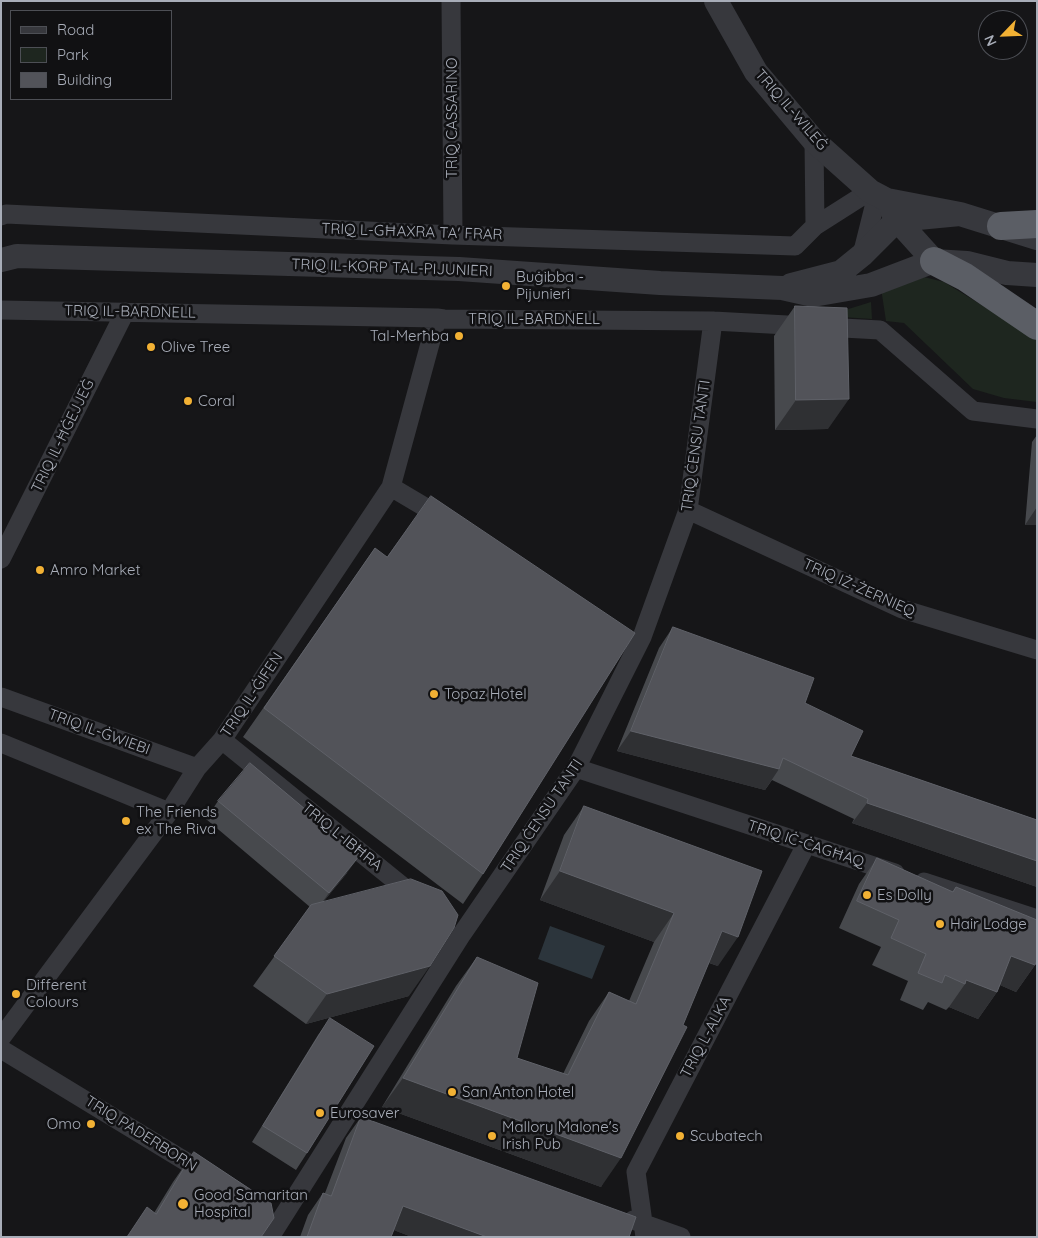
<!DOCTYPE html>
<html>
<head>
<meta charset="utf-8">
<style>
  body { margin:0 }
  #map { position:relative; width:1038px; height:1238px; overflow:hidden; background:#161618; font-family:Quicksand,sans-serif }
  canvas { display:block }
  .frame { position:absolute; inset:0; border:2px solid #a8adb8; pointer-events:none }
  .legend { position:absolute; left:10px; top:10px; width:162px; height:90px; box-sizing:border-box; background:#111113; border:1px solid #4d4f55; margin:0; padding:6px 9px; list-style:none; font-size:15px; color:#a8adb8 }
  .legend li { display:flex; align-items:center; gap:10px; height:25px }
  .legend b { width:25px; border:1px solid #4d4f55 }
  .north { position:absolute; left:978px; top:10px; width:50px; height:50px; box-sizing:border-box; background:#111113; border:1px solid #4d4f55; border-radius:50%; rotate:246deg; font-size:14px; font-weight:700; line-height:20px; text-align:center; color:#a8adb8 }
  .north::after { content:''; display:block; margin:auto; width:18px; height:22px; background:#f2b134; clip-path:polygon(50% 0,100% 100%,50% 72%,0 100%) }
</style>
</head>
<body>
<div id="map">
<canvas width="1038" height="1238"></canvas>
<div class="frame"></div>
<ul class="legend">
<li><b style="height:6px;background:#37383d"></b>Road</li>
<li><b style="height:14px;background:#1e261f"></b>Park</li>
<li><b style="height:14px;background:#525359"></b>Building</li>
</ul>
<div class="north">N</div>
</div>
<script>
const ctx = document.querySelector('canvas').getContext('2d');
ctx.lineJoin = 'round';
function paint(path, color) {
  ctx.fillStyle = color;
  ctx.fill(path, 'evenodd');
}
function trace(path, color, width, dash) {
  ctx.strokeStyle = color;
  ctx.lineWidth = width;
  ctx.lineCap = dash ? 'butt' : 'round';
  ctx.setLineDash(dash || []);
  ctx.stroke(path);
}
function drawText(font, color, halo, rows, align = 'center') {
  ctx.font = font + ' Quicksand,sans-serif';
  ctx.lineWidth = 5;
  ctx.setLineDash([]);
  ctx.textBaseline = 'middle';
  ctx.strokeStyle = halo;
  ctx.fillStyle = color;
  for (const [text, x, y, turn = 0] of rows) {
    ctx.save();
    ctx.translate(x, y);
    ctx.rotate((+turn || 0) * Math.PI / 180);
    ctx.textAlign = isNaN(turn) ? turn : align;
    if (halo) ctx.strokeText(text, 0, 0);
    ctx.fillText(text, 0, 0);
    ctx.restore();
  }
}
const green = new Path2D(`
  M924 277 944 282 1037 339V402L1004 398 973 389 904 323 886 321 881 288Z
  M871 302 872 319 826 316Z`);
const water = new Path2D(`
  M550 926 605 946 592 979 538 959Z`);
const minor = new Path2D(`
  M451 1 453 235
  M814 141 815 226
  M1 216 6 214 453 235 795 246 815 226 870 191
  M862 255 877 195
  M1 310 437 318 444 319 713 321 880 330 973 411 1037 419
  M391 487 445 519
  M688 510 902 609 1037 650
  M1 559 125 312
  M1 697 197 768
  M222 740 418 899
  M1 743 169 812
  M576 768 895 873
  M924 882 1037 919
  M1 1038 169 812 197 768 222 740 391 487 437 318
  M1 1049 208 1175
  M633 1220 681 1237
  M270 1237 462 934 576 768 642 637 688 510 713 321
  M645 1237 636 1172 806 845`);
const tertiary = new Path2D(`
  M716 1 756 72 814 141 870 191 887 200 960 214
  M892 211 897 220 934 261
  M1 260 17 256 459 269 660 283 782 288 813 295 871 285 934 261 967 263 1007 273 1037 275
  M791 285 841 272 862 255 897 220 960 214 1037 238`);
const trunk = new Path2D(`
  M1001 226 1037 224
  M934 261 965 277 1037 326`);
const wall = new Path2D(`
  M795 306 828 429 775 430 774 336Z
  M1037 435V525H1025L1032 442Z
  M375 548 483 874 463 904 243 737Z
  M673 627 805 703 851 756 1037 820V887L852 823 854 819 772 780 765 790 617 751 659 648Z
  M218 801 347 873 323 902 409 996 306 1024 253 986 310 907 206 819Z
  M584 806 718 966 709 963 601 1187 382 1107 456 986 477 957 517 1058 563 1074 589 1021 609 992 629 1001 654 942 540 900 564 835Z
  M877 858 952 892 956 887 1035 965 1016 992 1000 985 997 992 978 1019 949 1007 946 1010 928 1002 923 1010 900 1000 908 981 872 965 881 947 839 928 859 884Z
  M330 1018 307 1153 296 1170 252 1142 318 1035Z
  M361 1117 629 1237H412L394 1230 391 1237H300L308 1215 323 1193H325L346 1138Z
  M194 1152 271 1203 126 1237 154 1213 173 1182Z`);
const shadedWall = new Path2D(`
  M849 399 828 429 775 430 796 400Z
  M1037 507V525H1025Z
  M631 731 779 769 765 790 617 751Z
  M867 803 1037 861V887L852 823Z
  M360 855 347 873 316 911 329 893Z
  M560 871 674 913 654 942 540 900Z
  M722 931 738 937 718 966 701 960Z
  M1011 956 1035 965 1016 992 993 982Z
  M430 966 409 996 306 1024 327 994Z
  M966 980 997 992 978 1019 949 1007 965 984Z
  M403 1078 621 1158 601 1187 382 1107Z
  M403 1206 487 1237H412L388 1228Z`);
const building = new Path2D(`
  M795 306 847 308 849 399 796 400Z
  M431 496 635 633 483 874 264 708 375 548 387 557Z
  M673 627 814 678 805 703 863 731 851 756 1037 820V861L867 803 868 799 783 758 779 769 631 731Z
  M250 763 360 855 329 893 218 801Z
  M584 806 762 871 738 937 722 931 683 1025 687 1027 621 1158 403 1078 477 957 538 983 517 1058 568 1075 609 992 636 1004 674 913 560 871Z
  M877 858 953 892 956 887 1037 920V960L1035 965 1011 956 997 992 966 980 965 984 945 975 942 983 918 973 926 954 891 938 899 920 857 901Z
  M411 879 442 891 458 915 454 928 430 966 327 994 274 956 311 905Z
  M330 1018 374 1046 307 1153 263 1126Z
  M361 1117 636 1217 629 1237H487L403 1206 391 1237H307L323 1193 331 1196Z
  M194 1152 271 1203 274 1218 261 1237H127L147 1207 156 1214Z`);
const markers = [
  [506,286,5,"#f2b134"],
  [459,336,5,"#f2b134"],
  [151,347,5,"#f2b134"],
  [188,401,5,"#f2b134"],
  [40,570,5,"#f2b134"],
  [434,694,5,"#f2b134"],
  [126,821,5,"#f2b134"],
  [867,895,5,"#f2b134"],
  [940,924,5,"#f2b134"],
  [16,994,5,"#f2b134"],
  [452,1092,5,"#f2b134"],
  [320,1113,5,"#f2b134"],
  [91,1124,5,"#f2b134"],
  [492,1136,5,"#f2b134"],
  [680,1136,5,"#f2b134"],
  [183,1204,6,"#f2b134"]
];
const streetNames = [
  ["TRIQ IL-WILEĠ",791,110,49],
  ["TRIQ CASSARINO",452,118,-90],
  ["TRIQ L-GĦAXRA TA' FRAR",412,232,2],
  ["TRIQ IL-KORP TAL-PIJUNIERI",392,268,2],
  ["TRIQ IL-BARDNELL",130,312,1],
  ["TRIQ IL-BARDNELL",534,319],
  ["TRIQ IL-ĦĠEJJEĠ",63,436,-64],
  ["TRIQ ĊENSU TANTI",696,446,-82],
  ["TRIQ IŻ-ŻERNIEQ",859,588,24],
  ["TRIQ IL-ĠIFEN",252,695,-56],
  ["TRIQ IL-ĠWIEBI",99,732,20],
  ["TRIQ ĊENSU TANTI",542,816,-56],
  ["TRIQ L-IBĦRA",342,837,39],
  ["TRIQ IĊ-ĊAGĦAQ",806,844,18],
  ["TRIQ L-ALKA",706,1037,-62],
  ["TRIQ PADERBORN",141,1134,32]
];
const poiNames = [
  ["Buġibba -",516,277],
  ["Pijunieri",516,294],
  ["Tal-Merħba",449,336,"right"],
  ["Olive Tree",161,347],
  ["Coral",198,401],
  ["Amro Market",50,570],
  ["Topaz Hotel",444,694],
  ["The Friends",136,812],
  ["ex The Riva",136,829],
  ["Es Dolly",877,895],
  ["Hair Lodge",950,924],
  ["Different",26,985],
  ["Colours",26,1002],
  ["San Anton Hotel",462,1092],
  ["Eurosaver",330,1113],
  ["Omo",81,1124,"right"],
  ["Mallory Malone's",502,1127],
  ["Irish Pub",502,1144],
  ["Scubatech",690,1136],
  ["Good Samaritan",194,1195],
  ["Hospital",194,1212]
];
paint(green, '#1e261f');
paint(water, '#2c353c');
trace(minor, '#37383d', 19);
trace(tertiary, '#37383d', 24);
trace(trunk, '#5b5e65', 28);
paint(wall, '#47494d');
paint(shadedWall, '#2f3033');
paint(building, '#525359');
trace(building, '#5f6168', 1);
for (const [x, y, r, color] of markers) {
  const dot = new Path2D();
  dot.arc(x, y, r, 0, 2 * Math.PI);
  ctx.fillStyle = color;
  ctx.fill(dot);
  trace(dot, '#111113', 2);
}
drawText('15px', '#a8adb8', '#111113', streetNames);
drawText('15px', '#a8adb8', '#111113', poiNames, 'left');
</script>
</body>
</html>
